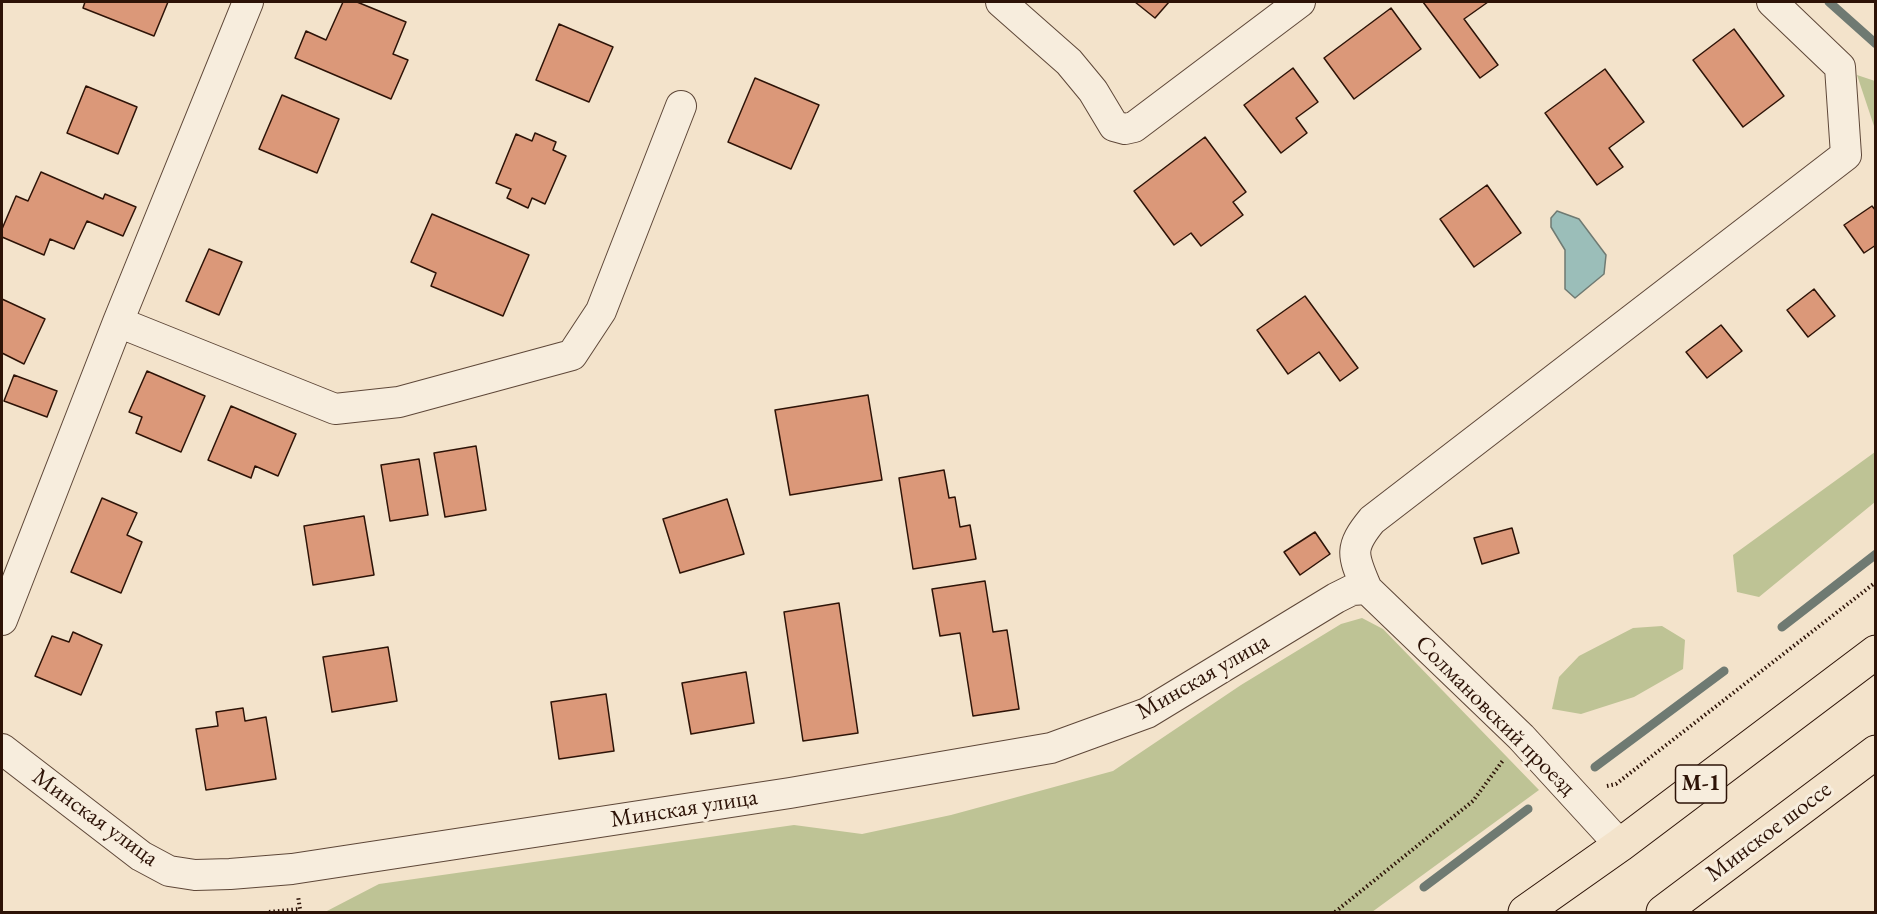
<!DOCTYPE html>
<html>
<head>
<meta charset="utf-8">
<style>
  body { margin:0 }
  #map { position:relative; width:1877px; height:914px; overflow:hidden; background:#f3e3cb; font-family:"EB Garamond",serif }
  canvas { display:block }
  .frame { position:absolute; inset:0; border:3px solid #2d1307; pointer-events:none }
</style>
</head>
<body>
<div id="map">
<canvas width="1877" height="914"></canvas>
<div class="frame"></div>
</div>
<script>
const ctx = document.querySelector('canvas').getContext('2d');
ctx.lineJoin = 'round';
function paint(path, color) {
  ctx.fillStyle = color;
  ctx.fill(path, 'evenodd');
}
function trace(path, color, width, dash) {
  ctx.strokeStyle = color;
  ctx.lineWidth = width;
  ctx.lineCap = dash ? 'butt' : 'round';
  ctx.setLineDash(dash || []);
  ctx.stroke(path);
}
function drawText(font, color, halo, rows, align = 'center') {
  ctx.font = font + ' "EB Garamond",serif';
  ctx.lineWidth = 6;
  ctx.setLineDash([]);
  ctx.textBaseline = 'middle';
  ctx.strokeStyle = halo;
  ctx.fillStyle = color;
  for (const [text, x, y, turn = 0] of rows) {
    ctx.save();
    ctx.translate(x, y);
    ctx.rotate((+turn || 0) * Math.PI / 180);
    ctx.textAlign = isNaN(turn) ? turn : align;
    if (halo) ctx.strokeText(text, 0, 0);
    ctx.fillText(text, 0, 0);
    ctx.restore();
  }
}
const green = new Path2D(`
  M1857 75 1875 81V129Z
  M1875 452V502L1759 597 1737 592 1733 555Z
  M1362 618 1383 629 1539 790 1372 912H325L379 884 794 825 862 834 951 815 1113 771 1241 685 1341 624Z
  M1662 626 1685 640 1683 669 1634 697 1581 714 1552 709 1559 677 1579 656 1633 628Z`);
const water = new Path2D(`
  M1557 211 1579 219 1606 255 1604 274 1575 298 1565 289V250L1551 227V218Z`);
const stream = new Path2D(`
  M1829 2 1876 44
  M1782 627 1876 554
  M1595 767 1724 671
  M1424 887 1528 809`);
const building = new Path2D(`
  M85 2H168L154 36 83 8Z
  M343 2H357L406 22 393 54 408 60 391 99 295 58 306 31 326 40Z
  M1135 2H1169L1155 18Z
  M1423 2H1488L1464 19 1498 65 1480 78Z
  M1391 8 1421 49 1354 99 1324 58Z
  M559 24 613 47 589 102 536 80Z
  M1734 29 1784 96 1743 127 1693 60Z
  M1293 68 1318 102 1296 118 1307 133 1281 153 1244 105Z
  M1605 69 1644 122 1609 148 1623 167 1597 185 1545 113Z
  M755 78 819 105 791 169 728 142Z
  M86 86 137 107 118 154 67 133Z
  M282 95 339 119 317 173 259 149Z
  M535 133 556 142 553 150 566 156 545 204 532 198 528 208 507 198 511 189 496 183 516 134 532 141Z
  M1205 137 1246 192 1233 202 1243 215 1201 246 1191 233 1174 245 1134 191Z
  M41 172 103 199 105 194 136 207 123 236 87 221 74 249 50 239 44 255 2 237V229L16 196 28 201Z
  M1487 185 1521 233 1474 267 1440 219Z
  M1872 206 1876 211V245L1864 253 1844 225Z
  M432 214 529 255 503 316 431 286 436 273 411 262Z
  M209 249 242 262 219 315 186 301Z
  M1814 289 1835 316 1808 337 1787 310Z
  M1305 296 1358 368 1340 381 1319 352 1288 374 1257 330Z
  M2 299 45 319 24 364 2 353Z
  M1721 325 1742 351 1707 378 1686 352Z
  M147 371 205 396 181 452 136 433 142 417 129 412Z
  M14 375 57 391 47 417 4 401Z
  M868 395 882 480 790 495 775 410Z
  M231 406 296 434 278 476 255 466 251 478 208 460Z
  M476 446 486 510 445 517 434 453Z
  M419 459 428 515 390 521 381 465Z
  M944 470 949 498 955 497 960 527 970 525 976 559 913 569 899 478Z
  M102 498 137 513 127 535 142 542 121 593 71 572Z
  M727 499 744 554 680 573 663 519Z
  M364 516 374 575 313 585 304 526Z
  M1512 528 1519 553 1482 564 1474 538Z
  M1315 532 1330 554 1300 575 1284 552Z
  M985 581 993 632 1007 630 1019 709 973 716 960 633 940 636 932 589Z
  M839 603 858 733 803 741 784 612Z
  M73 632 102 645 81 695 35 676 52 636 69 642Z
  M388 647 397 701 332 712 323 657Z
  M746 672 754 723 691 734 682 683Z
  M606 694 614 751 559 759 551 702Z
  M243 708 245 721 266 717 276 779 206 790 196 729 218 726 216 712Z`);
const path = new Path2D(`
  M1607 786 1616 784 1876 582
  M269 912 300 909 298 896
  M1335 912 1473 801 1504 759`);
const minor = new Path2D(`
  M1001 2 1069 62 1093 91 1114 126 1125 129 1134 127 1300 2
  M118 322 335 409 399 402 572 355 601 311 681 106
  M2 620 118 322 248 2
  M2 749 141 856 169 871 195 875 230 874 292 869 790 793 1051 748 1147 713 1336 598 1352 590 1367 589
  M1620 845 1521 737 1367 589C1353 556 1348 549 1372 520L1846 155 1840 67 1772 2`);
const highway = new Path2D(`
  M1525 912 1620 845 1876 652
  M1663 912 1876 752`);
const shields = [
  [1701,784,51]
];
const shieldNames = [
  ["М-1",1701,784]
];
const streetNames = [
  ["Минская улица",1203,677,-30],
  ["Солмановский проезд",1495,716,45],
  ["Минская улица",684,809,-9],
  ["Минская улица",95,818,36],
  ["Минское шоссе",1769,832,-37]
];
paint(green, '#bec395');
paint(water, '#9bbeb9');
trace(water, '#6f7a72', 1.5);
trace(stream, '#6f7a72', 9);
paint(building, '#db9879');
trace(building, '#2d1307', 1.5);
trace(minor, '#5e4738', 32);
trace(highway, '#2d1307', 35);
trace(path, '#2d1307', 4, [1.5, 3]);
trace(minor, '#f7eddd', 30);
trace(highway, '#f3e3cb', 33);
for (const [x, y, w] of shields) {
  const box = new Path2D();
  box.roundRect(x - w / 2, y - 19, w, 38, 4.5);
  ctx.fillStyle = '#f7eddd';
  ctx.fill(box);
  trace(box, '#2d1307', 1.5);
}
drawText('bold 22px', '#2d1307', null, shieldNames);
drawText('24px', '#2d1307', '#f7eddd', streetNames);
</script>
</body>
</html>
